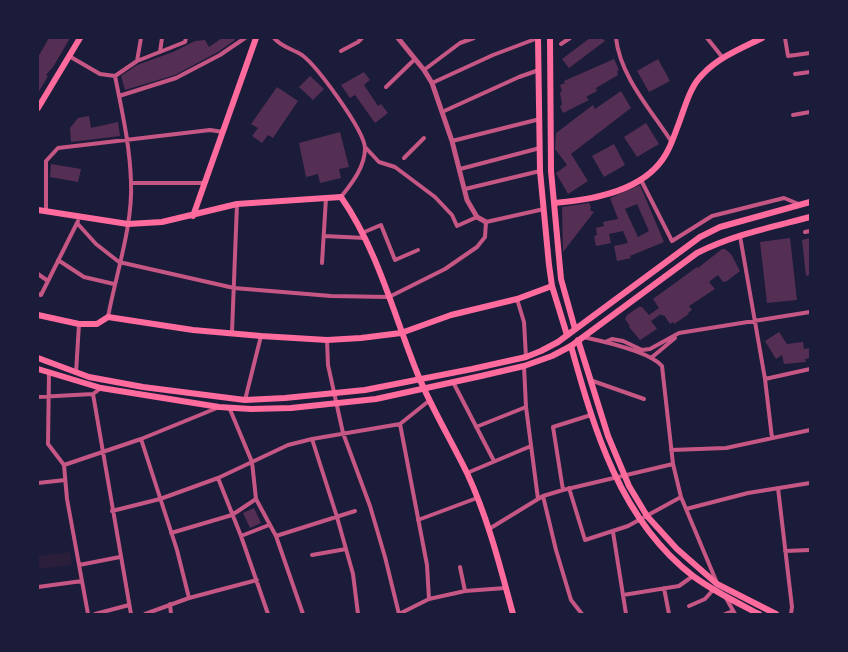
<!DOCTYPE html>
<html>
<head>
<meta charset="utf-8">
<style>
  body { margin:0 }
  #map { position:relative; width:848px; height:652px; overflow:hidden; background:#1b1b3a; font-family:Roboto,sans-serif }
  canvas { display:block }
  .frame { position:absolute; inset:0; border:39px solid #1b1b3a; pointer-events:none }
</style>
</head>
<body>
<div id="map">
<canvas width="848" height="652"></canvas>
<div class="frame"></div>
</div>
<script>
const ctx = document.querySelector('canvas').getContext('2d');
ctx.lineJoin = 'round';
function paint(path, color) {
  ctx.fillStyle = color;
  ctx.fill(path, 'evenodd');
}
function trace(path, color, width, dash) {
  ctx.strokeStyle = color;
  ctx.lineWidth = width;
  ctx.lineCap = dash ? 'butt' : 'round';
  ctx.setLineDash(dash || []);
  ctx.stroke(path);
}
const green = new Path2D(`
  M70 552 72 565 38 569V556Z`);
const building = new Path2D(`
  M49 38H70L53 67 46 75 48 76 38 93V57Z
  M222 38H234L235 40 218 52 175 75 125 90 121 76 137 65 173 52 195 41 205 40 209 47Z
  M590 38H602L605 41 569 68 562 59Z
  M614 59 619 70 617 71 618 75 596 88 597 91 586 97 589 100 563 113 560 106 562 105 560 92 562 91 560 85 565 83 564 81Z
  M658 59 670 81 649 92 637 71Z
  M364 72 370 80 364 85 378 106 381 104 388 113 375 123 355 95 350 98 341 85Z
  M310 76 324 89 313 100 299 87Z
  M277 87 298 101 273 138 268 135 262 143 252 136 258 128 251 124Z
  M621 91 631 108 571 154 588 181 568 194 556 173 567 165 555 149 556 133 593 105 595 109Z
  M89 116 91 128 118 122 120 136 71 142 70 128 78 118Z
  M646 123 659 144 637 157 624 137Z
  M340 132 349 167 339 169 341 178 320 183 318 174 306 177 299 143Z
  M614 144 625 165 604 177 592 156Z
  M51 164 81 169 78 182 50 177Z
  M640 185 664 242 630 256 631 258 617 261 614 246 628 243 623 231 609 234 611 243 596 246 594 236 597 235 596 228 604 226 603 222 618 219 610 198ZM637 204 649 231 638 237 625 209Z
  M589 203 591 207 590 210 594 212 563 252 562 207Z
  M790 238 797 300 767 303 760 242Z
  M810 238V275L806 276 802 240Z
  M722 249H725L731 254 740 271 727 281 723 282 718 275 709 282 715 289 689 306 692 310 688 313 689 314 674 324 673 322 670 324 664 315 662 316 661 314 651 321 657 329 640 340 629 327 630 326 625 319 627 315 639 307H642L649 315 659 308 653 299 697 267 698 268Z
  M779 332 787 344 803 342 804 349 810 348V358L805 359 806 362 784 364 782 355 776 359 765 341Z
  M254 508 261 523 250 528 243 513Z`);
const minor = new Path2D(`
  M274 38C281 47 293 49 302 55 317 66 364 130 365 148 365 167 352 183 341 197
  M616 38C620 76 651 110 671 141
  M707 38 723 58
  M785 38 788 56 810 53
  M561 44 570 38
  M341 51 358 42 362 38
  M160 52 162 38
  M69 56 100 74 115 76C122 111 130 146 131 182 133 225 116 274 108 317
  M137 61 141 38
  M424 70 460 43 474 38
  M795 74 810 72
  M115 76 137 61 185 42 186 38
  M432 83 493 55 538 38
  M386 87 415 59
  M119 96 176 78 220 55 245 38
  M442 112 519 77 539 70
  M793 115 810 112
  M452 141 540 119
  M365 147 379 162 395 167 435 197 452 215 457 226 477 217
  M404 158 424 138
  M460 169 540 148
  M641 180 672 241 712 216 784 198 801 205
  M131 183H205
  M465 189 540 171
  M46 211V161L58 148 210 130 223 132
  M77 223 96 244 119 262 234 288 331 296 389 297 445 269 477 247 485 237 486 222 544 209
  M805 232 810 231
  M362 233 381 225 395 260 418 250
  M324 236 365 238
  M740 236 765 379 772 438
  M58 260 84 277 114 284
  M322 263 326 198
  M38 274 48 281
  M38 294 41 295 78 221
  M517 299 524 322 526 357
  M232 332 237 204
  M583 337C602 341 650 352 662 366L673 464 681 497 717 583
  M327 340 328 365 343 433 370 506 385 557 399 614
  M605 342 612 339 623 341 642 350 650 349 679 333 810 312
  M651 358 675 338
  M524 366 526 407 538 499
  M49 372 48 444 64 465 67 499 88 614
  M76 373 79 324
  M765 379 810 369
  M590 380 644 399
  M453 382 494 461
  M93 394 131 614
  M38 397 93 394 101 388
  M245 400 261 336
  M229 407 252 462 256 499 276 536 303 614
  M476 427 526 407
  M141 439 177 550 189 598
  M312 439 337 517 353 574 358 614
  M671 450 726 448 810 430
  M64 465 141 439 217 408
  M467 473 531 446
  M218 478 241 536 268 614
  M38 483 65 480
  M569 488 585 540 628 526 681 497
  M778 488 792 607 791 614
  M563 490 553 427 591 415
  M543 496 556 550 571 600 582 614
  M686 509 748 493 810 483
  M112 511 160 499 218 478 288 445 312 439 400 424 430 400
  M418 520 477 498
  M489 529 543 496 563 490 673 464
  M613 532 626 614
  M171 533 232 515 256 499
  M241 536 269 525
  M276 536 355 511
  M785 551 810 550
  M312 555 346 549
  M79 565 120 557
  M460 567 465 591
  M38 587 82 581
  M664 588 669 614
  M623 595 679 586 693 576
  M726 598 735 614
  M429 599 465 591 505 588
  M170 604 171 614
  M689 606 705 599 713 590
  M95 614 129 605
  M145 614 189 598 257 580
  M399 614 429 599 427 565 400 424
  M725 614 733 611`);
const tertiary = new Path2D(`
  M398 38 424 70 432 83 452 141 467 200 477 217 486 222`);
const secondary = new Path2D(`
  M538 38 540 171 549 265 552 286 567 335
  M550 38 551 171 554 203 561 279 575 329
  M38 108 80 38
  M554 203C593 200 645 191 666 154 672 144 675 133 679 123 685 107 690 86 703 74 719 57 742 48 762 38
  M38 210 128 224 162 222 237 204 341 197C378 250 394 316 418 375 432 409 451 440 467 473 488 518 500 566 513 614
  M193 216 256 38
  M38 315 79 324H97L108 317 193 330 261 336 327 340 361 338 401 333 451 315 517 299 552 286
  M578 340 608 436 629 486 647 516 677 549 717 584 776 614
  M571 346C594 429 620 520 693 576 713 591 736 602 759 614`);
const primary = new Path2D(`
  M38 358 89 377 143 387 245 400 285 398 365 390 472 369 526 357 541 351 558 342 700 237 720 227 810 202
  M38 369 101 388 219 407 251 409 291 408 376 399 481 376 524 366 552 356 571 346 697 253C732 235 772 227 810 217`);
paint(green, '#2a1e3b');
paint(building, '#542f53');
trace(minor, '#c65784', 4);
trace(tertiary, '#c65784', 5);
trace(secondary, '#ff6b9d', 6);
trace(primary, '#ff6b9d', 6);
</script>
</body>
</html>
